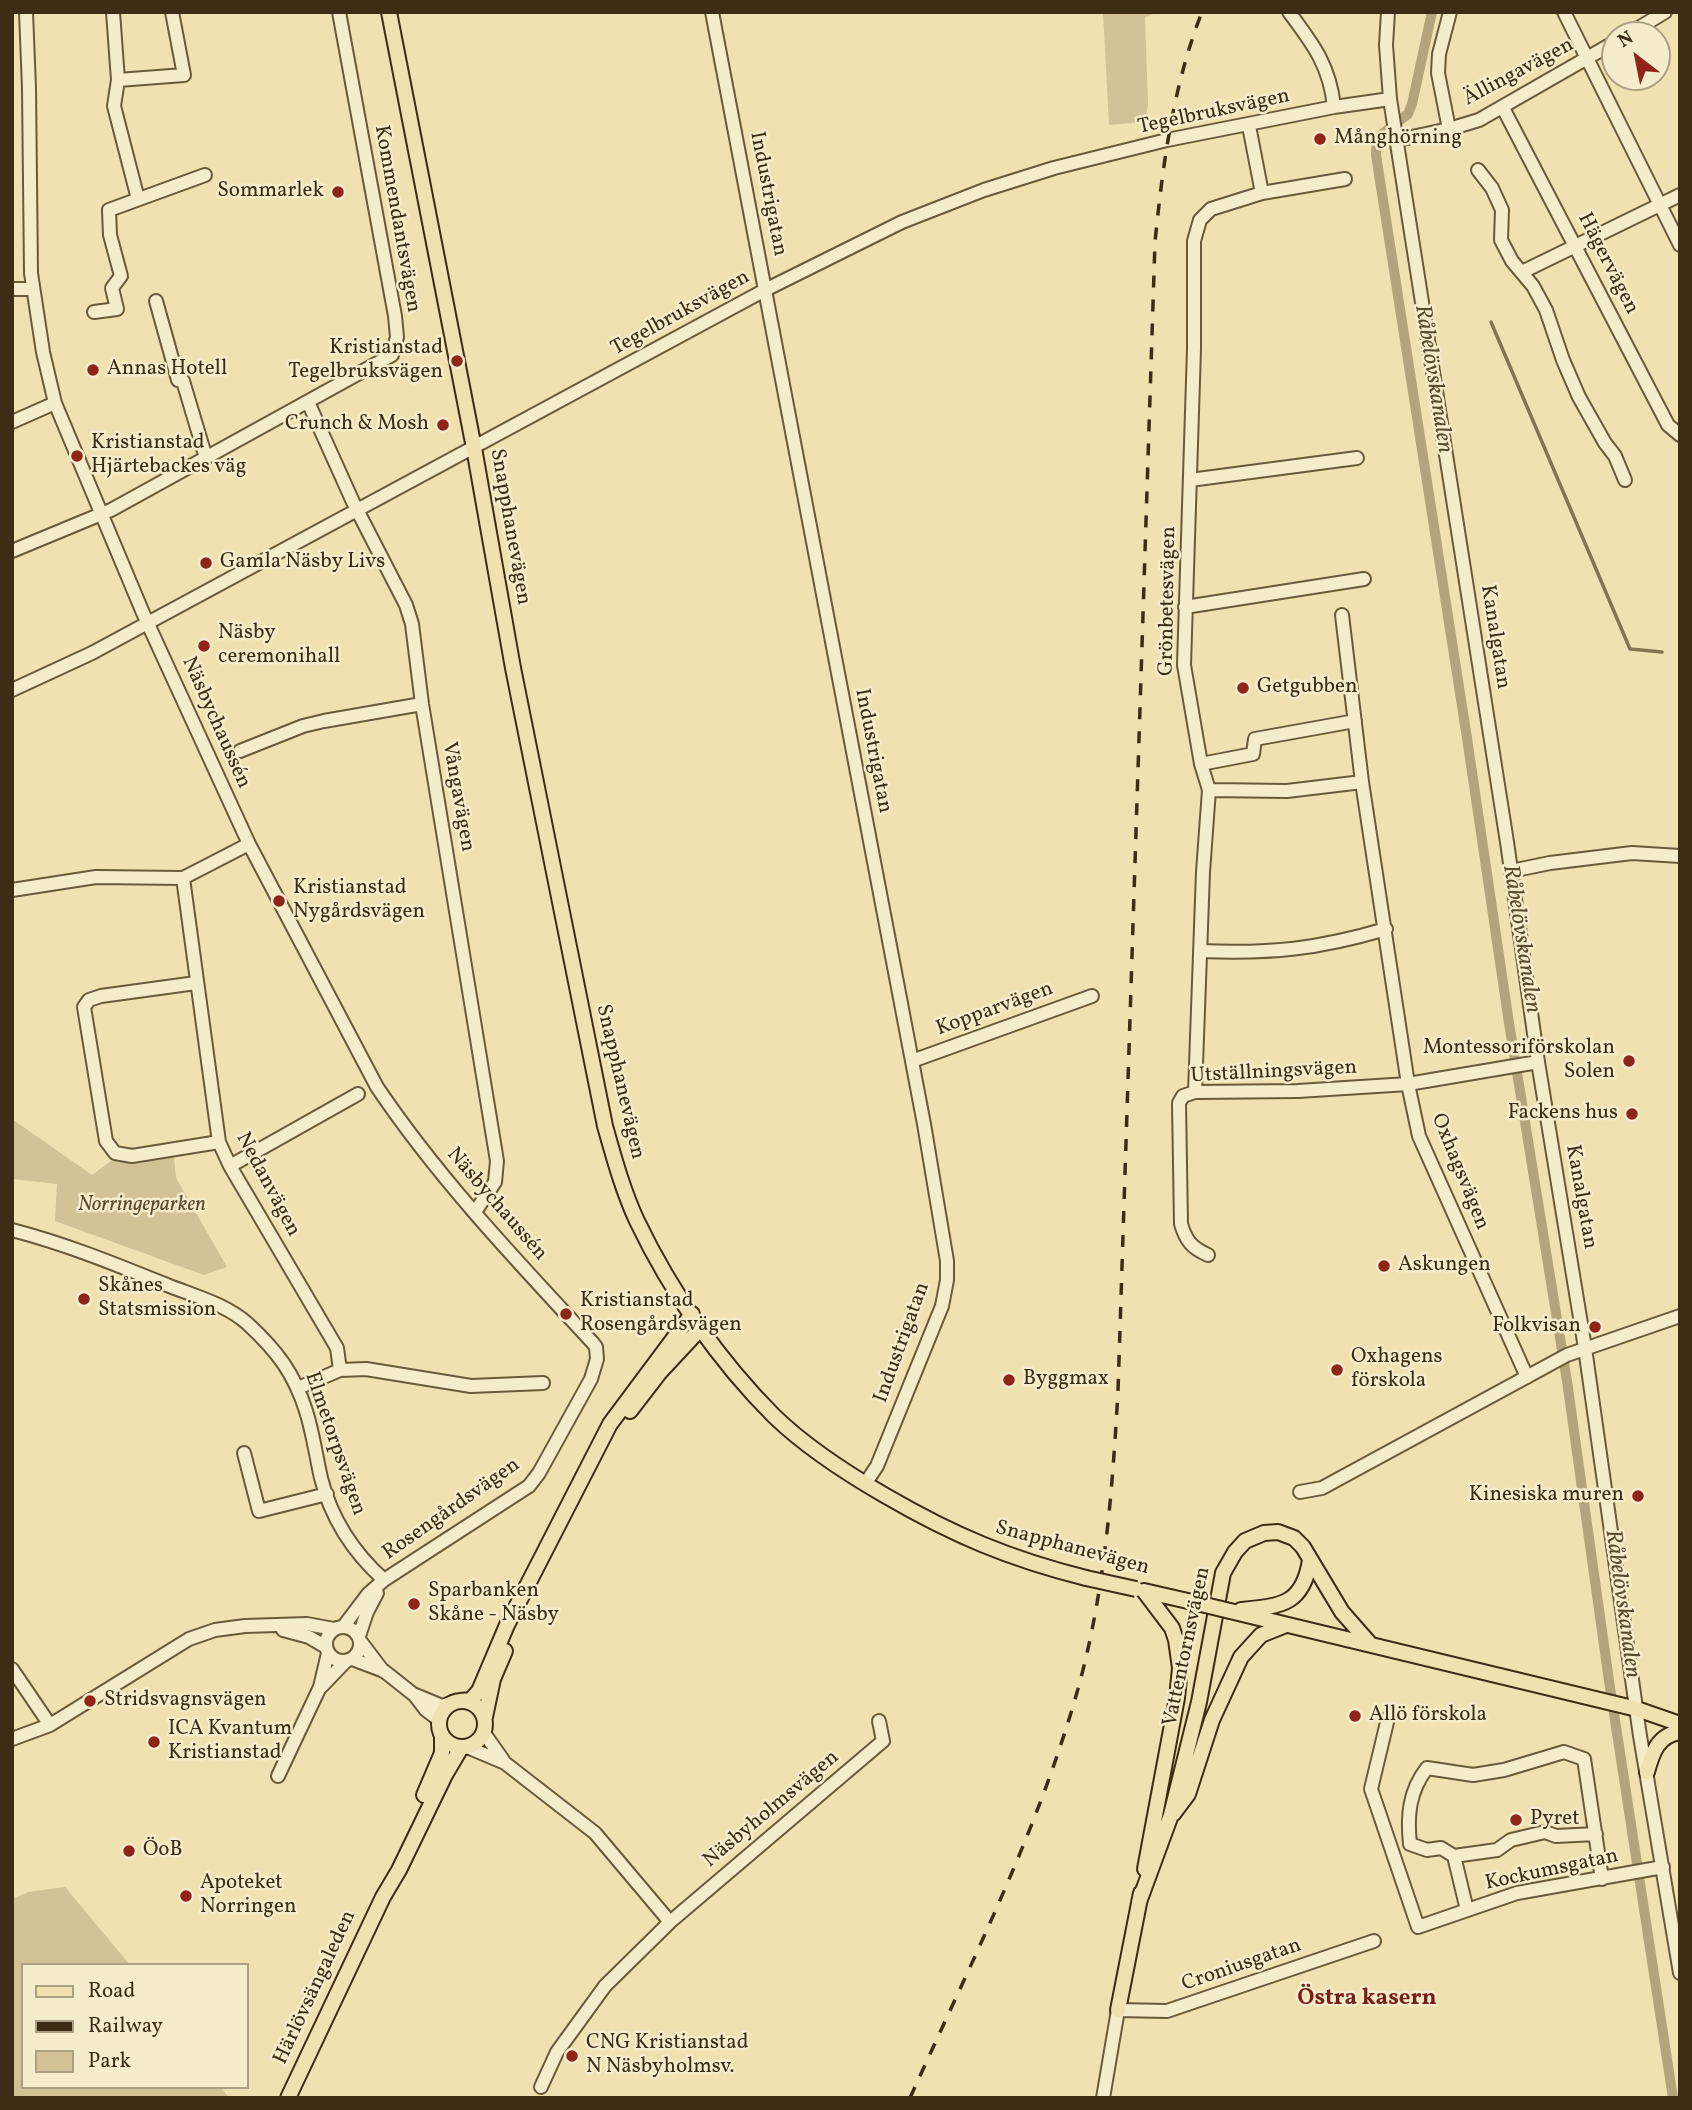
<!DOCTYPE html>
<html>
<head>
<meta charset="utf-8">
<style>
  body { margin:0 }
  #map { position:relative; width:1692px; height:2110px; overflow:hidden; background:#f0e1b0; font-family:Vollkorn,serif }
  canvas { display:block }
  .frame { position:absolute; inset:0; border:14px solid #3e2d15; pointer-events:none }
  .legend { position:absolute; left:21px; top:1963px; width:228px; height:126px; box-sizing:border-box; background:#f5eccc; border:2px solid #aca083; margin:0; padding:9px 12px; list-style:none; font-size:21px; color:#3e2d15 }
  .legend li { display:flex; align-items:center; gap:14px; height:35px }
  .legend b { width:35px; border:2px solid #aca083 }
  .north { position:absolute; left:1601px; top:21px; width:70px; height:70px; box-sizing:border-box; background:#f5eccc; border:2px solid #aca083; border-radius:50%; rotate:328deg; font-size:19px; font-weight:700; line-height:28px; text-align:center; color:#3e2d15 }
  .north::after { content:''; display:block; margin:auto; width:24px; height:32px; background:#8f2418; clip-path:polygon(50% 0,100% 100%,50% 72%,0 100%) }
</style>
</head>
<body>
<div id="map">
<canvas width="1692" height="2110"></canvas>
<div class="frame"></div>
<ul class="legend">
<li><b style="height:9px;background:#f0e1b0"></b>Road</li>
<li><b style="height:9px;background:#3e2d15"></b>Railway</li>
<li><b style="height:19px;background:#d2c296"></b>Park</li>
</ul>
<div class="north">N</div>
</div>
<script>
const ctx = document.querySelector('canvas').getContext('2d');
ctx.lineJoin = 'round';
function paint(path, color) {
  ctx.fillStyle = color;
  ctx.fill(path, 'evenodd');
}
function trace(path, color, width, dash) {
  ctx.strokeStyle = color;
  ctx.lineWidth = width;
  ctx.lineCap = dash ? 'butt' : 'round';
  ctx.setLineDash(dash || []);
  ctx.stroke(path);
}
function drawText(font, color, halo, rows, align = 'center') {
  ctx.font = font + ' Vollkorn,serif';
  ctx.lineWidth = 5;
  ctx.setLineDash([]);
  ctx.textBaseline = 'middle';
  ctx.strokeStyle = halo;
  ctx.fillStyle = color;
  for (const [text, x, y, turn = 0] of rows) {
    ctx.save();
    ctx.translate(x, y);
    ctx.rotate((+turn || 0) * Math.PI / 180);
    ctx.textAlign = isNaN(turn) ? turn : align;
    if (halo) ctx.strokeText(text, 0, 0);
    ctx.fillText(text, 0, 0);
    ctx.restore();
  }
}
const green = new Path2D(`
  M1103 12H1159L1145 17 1148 105 1145 122 1109 125Z
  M12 1119 92 1175 111 1161 142 1162 174 1157 176 1178 227 1267 204 1275 55 1221 57 1184 12 1179Z
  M65 1887 130 1965H23V2087H221L229 2098H12V1899L28 1892Z`);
const stream = new Path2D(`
  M1491 322 1630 649 1662 652`);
const canal = new Path2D(`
  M1432 12 1412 104 1408 114 1377 138 1376 155 1467 738 1509 1023 1567 1381 1609 1681 1673 2098`);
const minor = new Path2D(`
  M26 12 29 88 31 273 43 352 55 403 143 613 249 844 377 1087C439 1179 517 1261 593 1343L596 1347 597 1359 591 1379 539 1473 529 1486 384 1580 368 1594 343 1627
  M113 12 118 80 184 75 172 12
  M712 12 924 1124 947 1261V1280L942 1306 877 1466 865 1484
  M1289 12C1313 44 1330 66 1334 107
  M1388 12 1386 45 1390 99 1507 842 1538 1062 1585 1348 1640 1736 1680 1973
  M1564 12 1680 245
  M1627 35 1665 12
  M118 80 114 106 138 199
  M1503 108 1668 425 1680 435
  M1249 126 1262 193
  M1449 129 1438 73 1439 54 1450 12
  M1398 140 1449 129 1479 120 1615 42
  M1478 170 1492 188 1502 210 1501 240 1512 261 1533 286 1546 310 1563 360 1579 397 1605 443 1615 456 1625 480
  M1522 272 1680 195
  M12 289H32
  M156 301 178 380 183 381 206 458
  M94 312 117 309 112 288 121 276 110 235 109 210 205 175
  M308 402 353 502 406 605 412 624 422 704 497 1161 495 1182 475 1212
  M12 422 55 403
  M1190 480 1357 458
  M12 551 111 510 392 355 397 337 395 316 339 12
  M1185 607 1364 579
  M1342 615 1362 782 1408 1084 1419 1136 1527 1377
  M12 690 92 653 765 290 902 222 984 190 1054 168 1167 140 1334 107 1390 99
  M240 751 303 726 324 721 422 704
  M1201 764 1253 754 1255 739 1355 721
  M1209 790 1287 791 1362 782
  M1511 871 1550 863 1632 853 1680 856
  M183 878 219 1142 230 1166 337 1348 340 1370
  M12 890 96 877 183 878 249 844
  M1200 951C1271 954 1318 949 1386 929
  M196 983 101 996 89 1000 84 1007 106 1141 115 1153 132 1156 219 1142
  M912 1061 1092 996
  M1195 1092 1203 872 1209 790 1201 764 1184 665 1194 349V241L1200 220 1211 209 1262 193 1345 179
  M230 1166 358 1094
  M12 1230C66 1244 115 1264 167 1285 194 1296 226 1304 248 1324 277 1351 294 1373 306 1411 313 1433 316 1456 321 1478 331 1518 354 1553 384 1580
  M1208 1255C1192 1248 1186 1241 1181 1224L1179 1103 1183 1096 1195 1092 1298 1091 1408 1084 1538 1062
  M298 1388 340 1370 366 1369 471 1386 543 1383
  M244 1453 259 1511 327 1494
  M1300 1492 1322 1488 1567 1355 1680 1316
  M326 1644a17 17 0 1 1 34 0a17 17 0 1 1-34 0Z
  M283 1630 309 1637 326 1647
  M359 1636 367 1612 377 1593
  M361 1642 383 1671
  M352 1659 384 1671 413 1694 442 1706 454 1702
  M12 1669 50 1725
  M321 1687 346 1661
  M416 1697 426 1710 439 1720
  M1388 1718 1371 1789 1418 1927 1517 1893 1663 1867
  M484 1733 503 1760
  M12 1739 50 1725 189 1639 215 1630 245 1626 307 1624 334 1629
  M467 1747 505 1763 595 1833 670 1922 605 1986 557 2052 541 2087
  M278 1776 320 1687 328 1653
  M1454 1856 1497 1850 1511 1840 1545 1832 1556 1836 1596 1834
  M1467 1910 1454 1856 1441 1848 1427 1850 1410 1844C1407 1816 1409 1791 1427 1768L1473 1775 1504 1770 1564 1752 1584 1759 1602 1879
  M670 1922 883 1741 879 1721
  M1103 2098 1118 2010 1167 2011 1374 1941`);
const major = new Path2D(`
  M389 12 474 448 513 668 605 1126C614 1158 623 1191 637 1221 671 1292 719 1361 774 1416 807 1448 846 1473 886 1496 953 1535 1010 1559 1086 1578
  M630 1411 660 1372 701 1328
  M1144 1591 1172 1628 1176 1640 1180 1668 1177 1698 1145 1869
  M1144 1591 1201 1604
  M1241 1610C1281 1606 1303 1605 1310 1560
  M1230 1611 1637 1709 1680 1724
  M439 1724a23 23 0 1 1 46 0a23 23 0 1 1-46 0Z
  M460 1701 471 1700 479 1691 507 1625 610 1424 692 1314
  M485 1717 493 1679 505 1651
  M1647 1772C1652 1753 1658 1735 1680 1732
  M424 1795 442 1753V1737
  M1173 1814 1188 1794 1212 1720 1241 1657 1261 1635 1286 1625
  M1139 1902 1171 1815 1199 1702 1223 1573 1235 1552 1245 1541 1264 1533 1278 1532 1294 1538 1303 1547 1342 1612 1371 1645
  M1118 2010 1141 1893
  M288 2098 383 1897 399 1870 445 1775 461 1748`);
const rail = new Path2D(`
  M910 2098C968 1969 1033 1841 1073 1706 1104 1604 1112 1497 1118 1391L1155 242C1163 163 1173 86 1202 12`);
const majorBridge = new Path2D(`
  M1086 1578 1136 1589
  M1201 1604 1230 1611`);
const markers = [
  [1320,139,7,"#8f2418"],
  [338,192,7,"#8f2418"],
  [457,361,7,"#8f2418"],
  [93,370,7,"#8f2418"],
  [443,425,7,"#8f2418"],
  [77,456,7,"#8f2418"],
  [206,563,7,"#8f2418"],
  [204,646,7,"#8f2418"],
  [1243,688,7,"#8f2418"],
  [279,901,7,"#8f2418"],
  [1629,1061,7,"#8f2418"],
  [1632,1114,7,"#8f2418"],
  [1384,1266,7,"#8f2418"],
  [84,1299,7,"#8f2418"],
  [566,1314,7,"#8f2418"],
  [1595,1327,7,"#8f2418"],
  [1337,1370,7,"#8f2418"],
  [1009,1380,7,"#8f2418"],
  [1638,1496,7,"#8f2418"],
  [414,1604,7,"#8f2418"],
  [90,1701,7,"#8f2418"],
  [1355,1716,7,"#8f2418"],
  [154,1742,7,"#8f2418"],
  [1516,1820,7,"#8f2418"],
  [129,1851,7,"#8f2418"],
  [186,1896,7,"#8f2418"],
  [572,2056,7,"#8f2418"]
];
const streetNames = [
  ["Ällingavägen",1519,73,-28],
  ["Tegelbruksvägen",1214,113,-12],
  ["Industrigatan",767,194,79],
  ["Kommendantsvägen",396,219,80],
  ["Hägervägen",1607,264,63],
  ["Tegelbruksvägen",681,314,-29],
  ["Snapphanevägen",509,527,80],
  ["Grönbetesvägen",1169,601,-89],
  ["Kanalgatan",1494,637,81],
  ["Näsbychaussén",215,723,66],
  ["Industrigatan",872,751,79],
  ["Vångavägen",457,797,80],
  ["Kopparvägen",995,1010,-20],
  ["Utställningsvägen",1274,1073,-3],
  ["Snapphanevägen",619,1082,77],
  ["Oxhagsvägen",1459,1172,68],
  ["Nedanvägen",267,1185,62],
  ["Kanalgatan",1580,1197,80],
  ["Näsbychaussén",496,1205,49],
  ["Industrigatan",903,1343,-70],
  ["Elmetorpsvägen",334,1444,71],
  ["Rosengårdsvägen",452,1510,-35],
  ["Snapphanevägen",1072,1549,15],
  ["Vattentornsvägen",1188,1647,-78],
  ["Näsbyholmsvägen",772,1810,-40],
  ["Kockumsgatan",1552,1871,-12],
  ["Croniusgatan",1242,1966,-19],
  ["Härlövsängaleden",316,1988,-65]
];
const poiNames = [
  ["Månghörning",1334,139],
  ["Sommarlek",324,192,"right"],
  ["Kristianstad",443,349,"right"],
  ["Tegelbruksvägen",443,373,"right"],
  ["Annas Hotell",107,370],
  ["Crunch & Mosh",429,425,"right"],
  ["Kristianstad",91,444],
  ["Hjärtebackes väg",91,468],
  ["Gamla Näsby Livs",220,563],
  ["Näsby",218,634],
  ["ceremonihall",218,658],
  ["Getgubben",1257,688],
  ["Kristianstad",293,889],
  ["Nygårdsvägen",293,913],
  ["Montessoriförskolan",1615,1049,"right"],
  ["Solen",1615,1073,"right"],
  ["Fackens hus",1618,1114,"right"],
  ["Askungen",1398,1266],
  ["Skånes",98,1287],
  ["Statsmission",98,1311],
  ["Kristianstad",580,1302],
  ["Rosengårdsvägen",580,1326],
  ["Folkvisan",1581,1327,"right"],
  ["Oxhagens",1351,1358],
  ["förskola",1351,1382],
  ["Byggmax",1023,1380],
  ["Kinesiska muren",1624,1496,"right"],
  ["Sparbanken",428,1592],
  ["Skåne - Näsby",428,1616],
  ["Stridsvagnsvägen",104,1701],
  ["Allö förskola",1369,1716],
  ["ICA Kvantum",168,1730],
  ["Kristianstad",168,1754],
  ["Pyret",1530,1820],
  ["ÖoB",143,1851],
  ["Apoteket",200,1884],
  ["Norringen",200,1908],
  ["CNG Kristianstad",586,2044],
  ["N Näsbyholmsv.",586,2068]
];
const parkNames = [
  ["Norringeparken",142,1206]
];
const waterNames = [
  ["Råbelövskanalen",1432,379,81],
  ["Råbelövskanalen",1520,939,81],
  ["Råbelövskanalen",1621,1604,82]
];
const neighbourhoodNames = [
  ["Östra kasern",1367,2000]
];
paint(green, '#d2c296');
trace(stream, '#847452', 3.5);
trace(canal, '#b3a47b', 10);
trace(minor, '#6a5a3c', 16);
trace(major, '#3e2d15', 18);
trace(minor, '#f5eccc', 12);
trace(major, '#f0e1b0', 14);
trace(rail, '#3e2d15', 3.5, [12, 12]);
trace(majorBridge, '#3e2d15', 18, []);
trace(majorBridge, '#f0e1b0', 14);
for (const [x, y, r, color] of markers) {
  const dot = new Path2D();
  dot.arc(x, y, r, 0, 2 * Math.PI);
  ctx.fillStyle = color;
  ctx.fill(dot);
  trace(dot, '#f5eccc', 2.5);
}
drawText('21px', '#3e2d15', '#f5eccc', streetNames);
drawText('21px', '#3e2d15', '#f5eccc', poiNames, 'left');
drawText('italic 21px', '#5c4b2f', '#f5eccc', parkNames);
drawText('italic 23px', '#5b4b2e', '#f5eccc', waterNames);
drawText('bold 23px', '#7a1f14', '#f5eccc', neighbourhoodNames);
</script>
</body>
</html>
